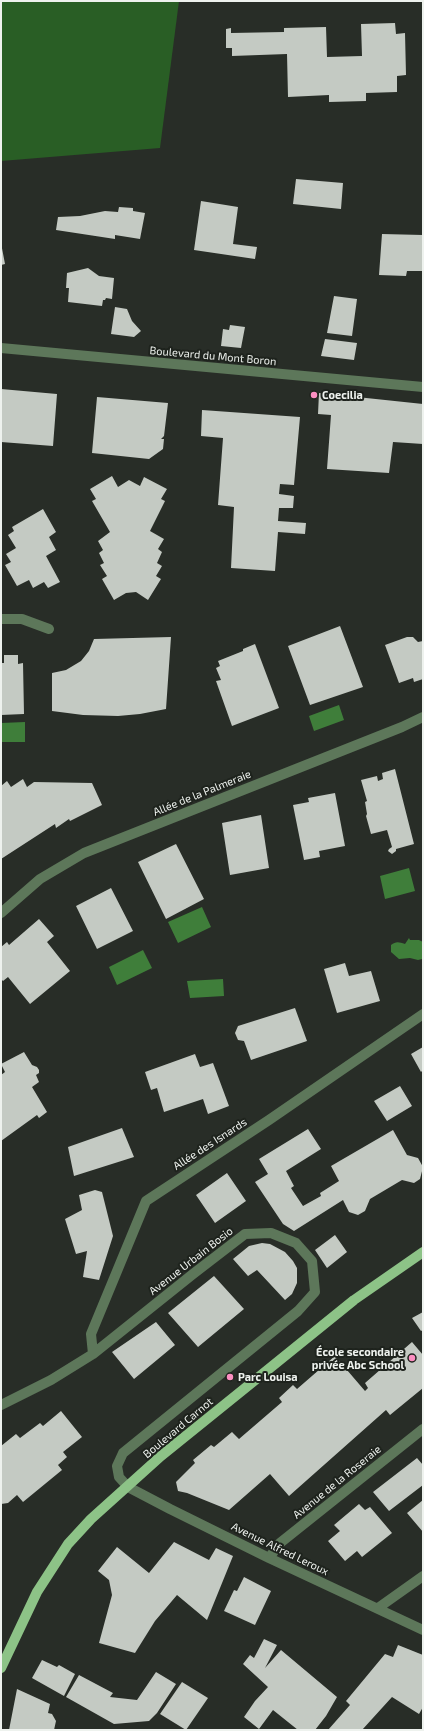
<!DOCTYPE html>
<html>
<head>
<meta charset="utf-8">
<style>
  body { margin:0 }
  #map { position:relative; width:424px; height:1731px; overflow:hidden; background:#282d27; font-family:"Exo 2",sans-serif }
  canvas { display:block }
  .frame { position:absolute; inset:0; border:2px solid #eef2ee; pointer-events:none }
</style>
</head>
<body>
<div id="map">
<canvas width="424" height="1731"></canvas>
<div class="frame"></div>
</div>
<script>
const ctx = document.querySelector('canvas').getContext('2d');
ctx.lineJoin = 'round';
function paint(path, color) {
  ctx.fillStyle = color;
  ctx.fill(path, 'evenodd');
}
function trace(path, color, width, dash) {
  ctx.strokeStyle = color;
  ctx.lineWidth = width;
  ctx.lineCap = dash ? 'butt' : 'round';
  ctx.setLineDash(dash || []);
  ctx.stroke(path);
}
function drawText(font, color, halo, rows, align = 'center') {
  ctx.font = font + ' "Exo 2",sans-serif';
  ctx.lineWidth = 4;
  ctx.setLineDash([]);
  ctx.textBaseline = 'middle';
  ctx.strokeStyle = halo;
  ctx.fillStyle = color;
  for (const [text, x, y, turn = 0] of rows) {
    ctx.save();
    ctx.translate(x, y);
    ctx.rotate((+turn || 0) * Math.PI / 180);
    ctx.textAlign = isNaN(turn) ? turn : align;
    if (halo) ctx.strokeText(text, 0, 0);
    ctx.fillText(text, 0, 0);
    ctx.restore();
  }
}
const green = new Path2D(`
  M1 1H179L160 148 1 161Z`);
const water = new Path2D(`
  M339 705 344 720 314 731 309 716Z
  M25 722V742H1V723Z
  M409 868 415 891 385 899 380 876Z
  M202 907 211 927 178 943 168 922Z
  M409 938 410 940H419L423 942 422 959 418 960 410 958 399 959 391 952V945C396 941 399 942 405 944Z
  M143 950 152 968 117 985 109 967Z
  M223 979 224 996 190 998 187 981Z`);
const building = new Path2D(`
  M395 23 396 34 405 33 406 75 397 76V92L366 93V101L329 102V95L288 97 287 54 232 56V48H226V29L231 28V33L284 32V28L326 27 327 57 362 56 361 24Z
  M296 179 343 183 341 209 293 204Z
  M201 201 238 207 233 244 257 247 255 259 194 250Z
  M119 207 133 208V211L145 213 140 239 115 235V239L56 230 58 217 80 216 105 211 118 212Z
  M382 234 423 235V271H407L406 276 379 275Z
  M1 243 5 264 1 265Z
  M88 268 99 276 114 278 112 299 106 298 105 300H103L102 306 68 302 69 288H66L67 273Z
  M334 296 357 299 352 336 327 333Z
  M115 307 127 309 132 321 141 331 134 337 111 334Z
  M230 325 245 327 241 348 221 346 223 329 229 330Z
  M325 339 357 343 354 360 321 356Z
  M1 389 57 394 53 446 1 442Z
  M319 393 423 404V444L393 442 389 473 327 469 331 415 318 414Z
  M97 397 168 403 164 436 161 439H164L163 449 149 459 92 453Z
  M202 410 300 417 294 485 280 484 279 494 294 496 293 508H279L278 521 306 523 305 534 278 532 275 571 231 568 234 507 218 505 223 438 201 436Z
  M112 476 118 487 129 480 140 486 144 477 167 489 161 499 165 501 150 531 164 539 158 549 162 552 157 563 162 566 156 576 161 579 148 600 136 592 126 593 114 600 102 579 107 576 100 565 104 563 99 553 103 550 98 541 110 532 92 501 96 499 90 489Z
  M43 509 56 532 49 537 56 550 46 556 60 582 48 588 44 582 33 588 29 580 17 586 5 565 11 562 6 554 16 548 8 535 14 531 12 527Z
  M340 626 363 687 310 705 288 646Z
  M171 637 166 709 140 714 118 716 83 715 52 711V673L66 670 81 661 89 651 94 639Z
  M407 637H413L418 642 423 641V679L414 682 413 678 399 683 385 645Z
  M255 644 279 708 232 726 216 681 221 680 216 668 220 666 218 661 243 651V649Z
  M4 655H18V664L23 663 24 714 1 715V663H4Z
  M395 769 414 844 396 849V851L392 854 388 851 389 849 392 847 387 830 371 834 366 816 367 814 365 802 367 801 361 780 377 776 378 781 383 779 382 773Z
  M23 779 27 787 34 782 92 783 102 805 70 821 69 819 56 828 55 824 1 859V786L7 781 11 787Z
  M335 793 345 846 319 851 320 857 304 860 293 805 309 802 308 798Z
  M261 815 269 868 230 875 222 823Z
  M176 844 204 899 166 919 138 862Z
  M111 888 133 931 97 949 76 906Z
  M39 919 54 936 47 942 70 971 30 1004 8 977 3 981 1 979V947L7 942 9 945Z
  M345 963 349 976 371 971 380 1001 337 1013 324 969Z
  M295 1008 307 1041 251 1060 244 1041 238 1040 235 1033 238 1026Z
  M423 1047V1070L421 1072 411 1054Z
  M24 1052 32 1065 37 1067 39 1070V1073L36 1075 39 1082 32 1087 47 1112 39 1118 37 1115 1 1141V1075L5 1072 1 1064Z
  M195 1054 200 1067 213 1063 229 1106 208 1114 203 1099 164 1112 157 1088 151 1090 145 1072Z
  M400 1086 412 1106 387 1121 374 1101Z
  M122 1128 134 1157 74 1176 68 1147Z
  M308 1129 321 1149 286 1171 294 1186 291 1188 303 1206 321 1196 320 1193 339 1181 331 1166 393 1130 407 1155 418 1158 423 1167 420 1179 414 1183 402 1180 370 1199 365 1211 358 1215 349 1212 343 1200 294 1231 283 1224 255 1182 268 1174 259 1159Z
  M227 1173 246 1201 215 1223 196 1195Z
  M95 1190 102 1192 113 1236 99 1280 83 1277 87 1251 76 1254 65 1219 82 1210 79 1195Z
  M335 1235 347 1252 327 1268 315 1250Z
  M262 1243 270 1244 285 1252 293 1261 297 1268V1283L292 1294 285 1300 257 1270 248 1276 233 1259 249 1246Z
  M214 1276 244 1309 198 1347 168 1313Z
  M423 1312V1330L421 1331 412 1318Z
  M156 1322 175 1345 134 1379 112 1352Z
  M412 1342 423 1355V1388L390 1415 386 1410 289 1496 270 1474 229 1510 187 1493 178 1491 176 1482 195 1463 193 1460 211 1445 214 1447 232 1432 239 1439 282 1402 279 1398 293 1385 297 1389 335 1356 365 1391 368 1388 365 1383Z
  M61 1411 82 1437 63 1452 67 1457 58 1465 62 1470 23 1502 17 1495 8 1503 1 1504V1446L16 1434 20 1438 40 1423 43 1426Z
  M417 1458 423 1465V1485L389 1511 373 1492Z
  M423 1500V1532L407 1513Z
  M359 1504 365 1510 370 1507 392 1533 362 1557 357 1551 345 1561 328 1541 340 1531 334 1525Z
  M174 1542 209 1560 216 1548 233 1556 207 1620 177 1595 155 1621 135 1653 99 1643 112 1595 109 1580 98 1571 117 1547 149 1573Z
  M244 1577 271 1591 255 1625 224 1611 234 1590 237 1591Z
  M264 1639 277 1645 265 1668 281 1650 337 1697 326 1716 315 1730H298L273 1710 259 1729 244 1717 255 1701 268 1687 243 1664 250 1655 254 1658Z
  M398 1645 423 1655V1707L419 1714 392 1697 362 1730H328L350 1705 346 1701 385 1654 393 1657Z
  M42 1660 57 1667 59 1665 75 1674 64 1696 32 1678Z
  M156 1672 176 1684 157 1713 149 1721 114 1724 66 1697 79 1675 113 1693 110 1697 137 1700Z
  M182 1682 208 1698 186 1730 160 1714Z
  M17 1689 50 1704 48 1713 52 1714 56 1721 54 1730H9Z`);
const minor = new Path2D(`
  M1 348 423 387
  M1 619H22L49 629
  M1 913 40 879 84 853 402 727 423 717
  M93 1354 91 1334 146 1201 269 1120 423 1014
  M1 1405 51 1380 93 1354 193 1274 245 1234 271 1233 296 1243 312 1261 315 1292 298 1311 123 1453 117 1466 119 1477 128 1487 170 1509 269 1558 423 1630
  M269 1558 280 1543 423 1429
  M378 1608 423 1576`);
const major = new Path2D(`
  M1 1668 37 1592 68 1544 91 1519 161 1456 244 1389 354 1300 423 1252`);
const markers = [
  [314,395,4,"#fc8fc1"],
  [412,1358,4,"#fc8fc1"],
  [230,1377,4,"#fc8fc1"]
];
const streetNames = [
  ["Boulevard du Mont Boron",213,356,5],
  ["Allée de la Palmeraie",202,793,-22],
  ["Allée des Isnards",210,1144,-33],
  ["Avenue Urbain Bosio",191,1261,-38],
  ["Boulevard Carnot",178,1428,-40],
  ["Avenue de la Roseraie",337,1482,-39],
  ["Avenue Alfred Leroux",280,1549,26]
];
const poiNames = [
  ["Coecilia",322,395],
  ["École secondaire",404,1352,"right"],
  ["privée Abc School",404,1365,"right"],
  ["Parc Louisa",238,1377]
];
paint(green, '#295e25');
paint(water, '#3f7e3a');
paint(building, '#c4cac3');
trace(minor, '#5d775a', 10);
trace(major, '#8dc387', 10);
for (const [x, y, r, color] of markers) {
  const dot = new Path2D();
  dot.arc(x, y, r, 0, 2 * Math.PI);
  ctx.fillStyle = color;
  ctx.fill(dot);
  trace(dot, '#1e231d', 1.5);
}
drawText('11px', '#eef2ee', '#1e231d', streetNames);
drawText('bold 11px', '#eef2ee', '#1e231d', poiNames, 'left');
</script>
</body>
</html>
